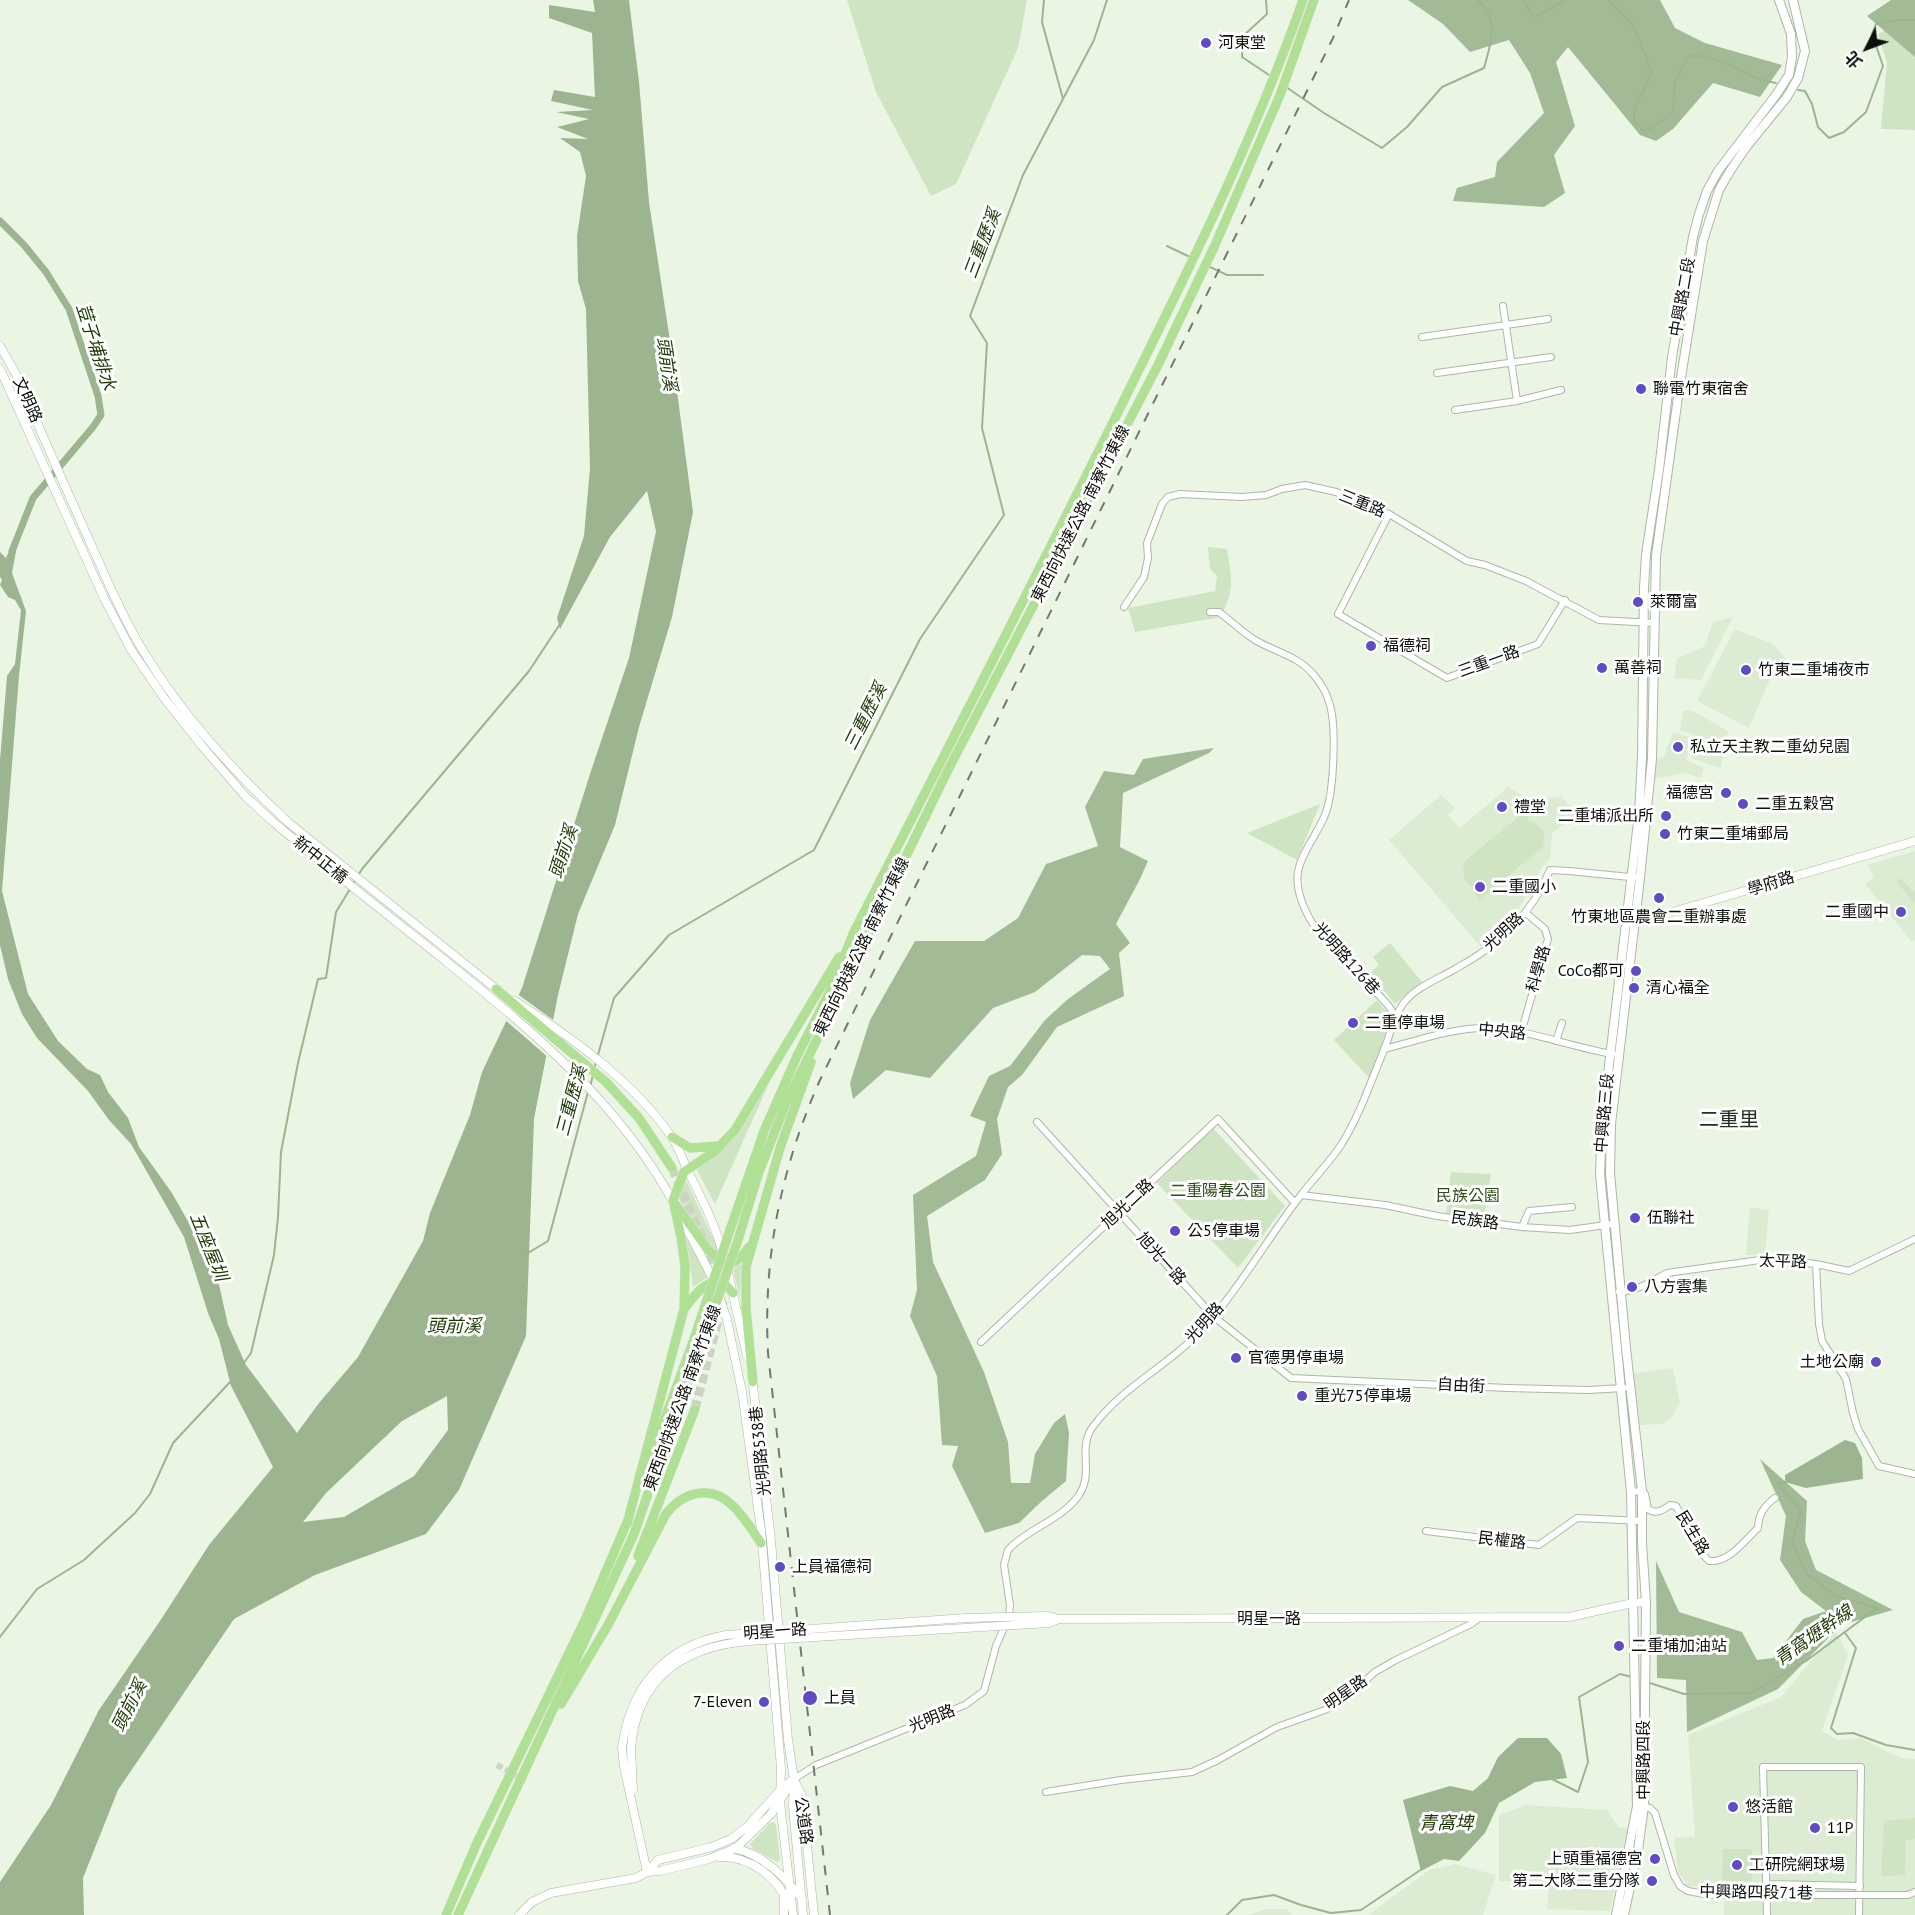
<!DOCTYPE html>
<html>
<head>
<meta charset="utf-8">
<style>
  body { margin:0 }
  #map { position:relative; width:1915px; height:1915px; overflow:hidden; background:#eaf6e3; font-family:"PT Sans","Noto Sans TC",sans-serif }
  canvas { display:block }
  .north { position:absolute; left:1837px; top:18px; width:60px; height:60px; -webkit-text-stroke:4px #fff; paint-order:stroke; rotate:228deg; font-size:16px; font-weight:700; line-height:24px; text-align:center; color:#0c100a }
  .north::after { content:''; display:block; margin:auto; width:21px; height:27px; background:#0c100a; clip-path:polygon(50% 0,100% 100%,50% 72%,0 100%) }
</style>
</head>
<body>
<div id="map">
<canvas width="1915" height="1915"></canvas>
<div class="north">北</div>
</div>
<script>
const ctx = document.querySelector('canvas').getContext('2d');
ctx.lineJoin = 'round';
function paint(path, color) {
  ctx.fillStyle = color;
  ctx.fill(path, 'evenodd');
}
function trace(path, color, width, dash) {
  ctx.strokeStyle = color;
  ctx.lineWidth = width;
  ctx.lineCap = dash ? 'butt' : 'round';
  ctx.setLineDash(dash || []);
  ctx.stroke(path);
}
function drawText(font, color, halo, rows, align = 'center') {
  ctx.font = font + ' "PT Sans","Noto Sans TC",sans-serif';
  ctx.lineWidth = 6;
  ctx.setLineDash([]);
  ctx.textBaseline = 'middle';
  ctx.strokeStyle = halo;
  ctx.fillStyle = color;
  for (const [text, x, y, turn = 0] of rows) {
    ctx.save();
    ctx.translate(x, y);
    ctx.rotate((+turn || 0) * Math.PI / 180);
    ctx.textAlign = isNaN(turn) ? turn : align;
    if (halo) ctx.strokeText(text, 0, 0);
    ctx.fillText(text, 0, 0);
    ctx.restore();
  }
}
const built = new Path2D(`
  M1733 617 1701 680 1674 678 1677 658 1705 646 1713 622Z
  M1735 629 1773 644 1788 662 1770 679 1749 728 1697 701Z
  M1683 710 1693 711 1728 731 1721 768 1691 758 1694 735 1680 730Z
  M1673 733 1690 737 1687 760 1704 768 1701 778 1685 773 1654 779 1655 759 1664 757Z
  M1508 787 1532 801 1561 796 1578 815 1552 833 1550 859 1542 867 1520 907 1481 947 1389 840 1441 795 1455 808 1448 815 1460 828Z
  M1915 851V940L1912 942 1865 884 1874 877 1867 865Z
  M1750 1207 1769 1210 1765 1255H1746Z
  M1673 1368 1680 1403 1673 1416 1662 1424 1640 1425 1633 1374Z
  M1836 1631 1848 1655 1822 1731 1838 1740 1860 1738 1901 1758 1915 1759V1915H1724V1889L1688 1886 1678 1872 1674 1838 1695 1837 1688 1735 1781 1697Z
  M1526 1805 1607 1810 1619 1828 1628 1827 1610 1911 1547 1909 1549 1883 1499 1881V1815Z
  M1455 1864 1496 1875 1483 1915H1368L1429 1870Z
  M1266 1909H1286L1292 1915H1249Z`);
const green = new Path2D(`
  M847 0H1027L1018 48 956 184 931 196 876 92Z
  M1891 25 1915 29V130L1881 129 1887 62 1878 35Z
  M1208 547 1227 549C1232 581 1235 587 1221 617L1135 632 1128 608 1215 591 1217 576 1210 569Z
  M1320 804 1297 860 1247 833Z
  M1528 809 1532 814 1526 820C1541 824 1547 831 1543 847L1479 900 1474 893 1478 889C1464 886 1461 873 1465 861Z
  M1901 878 1913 892 1915 890V904L1897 882Z
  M1390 943 1422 982 1395 1004 1370 973 1379 965 1373 957Z
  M1377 1000 1390 1016 1381 1050 1369 1078 1334 1040Z
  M770 1081 715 1204 697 1170 722 1148 737 1132Z
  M1213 1128 1285 1206 1238 1268 1157 1183Z
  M1451 1172 1491 1174 1483 1223 1446 1218Z
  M686 1180 723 1260 708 1245 679 1199Z
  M686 1237 708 1277 693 1287Z
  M741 1261 740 1298 733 1270Z
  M1915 1818V1839L1906 1840 1905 1875 1881 1876 1884 1821Z
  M774 1822 776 1825 780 1860 777 1862 753 1849 750 1844 770 1823Z
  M1723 1849H1752V1881H1722Z`);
const forest = new Path2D(`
  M1408 0H1660L1675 28 1705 43 1782 65 1760 97 1713 83 1673 129 1656 141 1640 135 1568 47 1556 62 1575 126 1554 155 1565 193 1544 207 1453 201 1457 188 1495 177 1497 162 1544 113 1530 73 1509 40 1470 52 1443 24Z
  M1891 0H1915V57L1867 16Z
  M1214 748 1209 753 1123 793 1120 847 1148 861 1140 879 1116 924 1130 943 1119 953 1124 996 1057 1027 1022 1075 1008 1087 997 1119 1002 1154 985 1180 927 1216 933 1262 984 1372 1008 1442 1011 1483H1030L1035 1454 1054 1423 1065 1414 1069 1433 1066 1481 1042 1501 1019 1523 985 1533 952 1466 958 1446 942 1445 937 1376 910 1316 917 1290 913 1195 976 1156 986 1122 970 1116 989 1076 1010 1066 1045 1020 1068 999 1110 969 1100 956 1082 955 1035 992 993 1008 930 1078 886 1070 853 1099 850 1083 870 1020 915 941H984L1018 918 1046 864 1098 846 1085 807 1104 771 1134 775 1143 759Z
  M1760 1459 1807 1501 1805 1541 1816 1570 1893 1610 1841 1625 1778 1689 1687 1732 1686 1680 1657 1678 1656 1561 1679 1612 1742 1632 1757 1660 1773 1658 1803 1619 1826 1611 1801 1592 1780 1560 1786 1516Z`);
const water = new Path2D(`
  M593 0H629L639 82 649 202 673 361 693 512 672 617 639 727 615 825 578 914 558 995 534 1119 526 1336 459 1490 426 1534 315 1575 234 1619 118 1790 83 1878 84 1915H0V1882L51 1805 99 1710 160 1621 209 1545 273 1467 231 1386 219 1339 208 1313 184 1237 131 1144 109 1120 88 1091 37 1038 22 1014 8 979 0 945V760L7 676 15 664 21 610 15 600 8 597 0 585 2 580 0 577V552L6 558 14 540 17 546 12 573 26 611 19 676 2 891 28 994 58 1041 87 1069 100 1075 108 1092 128 1118 139 1147 172 1193 216 1271 228 1325 246 1365 297 1433 319 1403 358 1357 423 1241 430 1213 470 1115 482 1072 522 988 591 771 629 658 656 531 647 491 610 537 560 629 557 618 584 536 590 468 586 309 578 281 577 236 586 176 580 152 560 138 588 139 557 127 589 119 556 112 593 110 551 101 554 90 595 97 592 33 549 18V5L595 12ZM447 1396 448 1430 414 1476 344 1517 303 1522 326 1493 402 1421Z
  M1845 1440 1855 1443 1862 1458 1863 1479 1806 1488 1785 1482V1475Z
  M1518 1738H1547L1561 1754 1567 1778 1535 1782 1499 1803 1485 1833 1459 1861 1444 1859 1421 1871 1403 1800 1450 1786 1473 1791 1488 1778 1498 1757Z`);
const pier = new Path2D(`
  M516 993 556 1022 549 1058 504 1019Z`);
const stream = new Path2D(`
  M1044 0 1042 22 1063 99
  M1266 0 1267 14 1243 36 1242 57 1272 77
  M1523 0 1534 17 1565 0
  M1609 0 1633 25 1652 72 1634 110V121L1645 132 1673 113 1675 81 1689 56C1721 53 1745 79 1776 83
  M1286 87 1324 113 1382 148 1407 127 1442 87 1484 68C1491 42 1500 21 1478 0
  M1798 90 1805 91 1812 104 1818 127 1829 138 1844 132 1866 112 1883 66 1872 34 1876 24 1897 20H1915
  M1167 246 1192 258
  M1208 266 1227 275H1263
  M353 884 362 869 529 671 560 624
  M594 1069 614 998 669 935 814 850 920 639 1004 515 982 428 987 343 970 316 1023 175 1094 40 1107 0
  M590 1087 593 1075
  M528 1253 548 1241 588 1092
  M243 1364 251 1353 274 1255 278 1217 281 1152 298 1063 318 979 326 978 336 912 350 889
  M1845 1633 1856 1648 1831 1728 1837 1734 1853 1733 1886 1745 1915 1750
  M0 1637 37 1589 84 1560 135 1513 150 1494 173 1443 231 1381
  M1650 1683 1684 1694 1751 1693 1806 1661 1877 1608 1836 1596 1806 1573 1792 1542 1801 1510 1777 1483 1785 1482
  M1552 1779 1578 1792 1588 1762 1579 1697 1620 1674 1632 1677
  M1227 1915 1242 1900 1274 1895 1301 1905 1331 1913 1361 1910 1422 1869`);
const canal = new Path2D(`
  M0 221 24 245 46 272 69 309 98 396 101 415 93 427 33 498 12 551`);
const minorTunnel = new Path2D(`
  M497 1765 526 1781`);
const trunkTunnel = new Path2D(`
  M672 1168 702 1239 716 1279
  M695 1409 723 1301`);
const minor = new Path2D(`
  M1503 306 1517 401
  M1422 337 1548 319
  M1437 373 1551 357
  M1455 410 1517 401 1561 390
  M1389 514 1338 614 1447 678 1538 644 1565 600
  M1124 607 1144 577 1148 558 1147 543 1162 504 1168 497 1180 494 1242 497 1266 495 1282 489 1305 485 1336 492 1389 514 1467 561 1485 565 1526 581 1599 620 1654 623
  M1210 612H1219C1231 621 1242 632 1255 640 1275 652 1298 656 1313 674 1320 682 1326 691 1329 702 1337 724 1334 793 1325 815 1318 833 1301 853 1298 872 1295 889 1304 910 1313 924L1388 1005 1395 1016
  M1521 1033 1548 939 1545 929 1526 913
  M1556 1041 1562 1023
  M1384 1049C1417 1041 1451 1028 1485 1028 1528 1029 1570 1047 1613 1054
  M1037 1122 1213 1316 1291 1378 1508 1388 1588 1390 1624 1388
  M1301 1195 1385 1205 1437 1216 1522 1227 1570 1230 1613 1224
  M1522 1227 1529 1211 1572 1207
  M1816 1264 1819 1324 1822 1341 1846 1379 1853 1413 1858 1429 1879 1466 1915 1474
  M1619 1292 1632 1290 1645 1285 1667 1273 1767 1259 1816 1264 1849 1271 1915 1239
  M981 1342 1218 1119 1295 1203
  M1631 1492 1642 1491 1645 1494 1648 1509C1656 1515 1663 1510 1670 1505L1676 1506 1702 1554 1709 1561C1729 1563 1744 1541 1758 1528 1758 1515 1765 1505 1775 1498
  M1426 1531 1539 1545 1577 1518 1643 1521
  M794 1779 816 1765 965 1705 984 1691 996 1646 1009 1616 1010 1605 1004 1565 1008 1550C1028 1528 1062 1520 1079 1495 1093 1474 1080 1453 1089 1433 1091 1428 1096 1423 1099 1419 1128 1384 1171 1363 1202 1330 1240 1288 1267 1239 1301 1195 1314 1178 1329 1163 1341 1145 1359 1117 1371 1081 1384 1050 1390 1035 1393 1018 1403 1004 1414 988 1438 979 1455 969 1498 946 1531 916 1550 870L1569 871 1640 878
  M1046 1792 1121 1780 1192 1772 1218 1760 1277 1727 1325 1710 1343 1700 1375 1672 1394 1661 1471 1624 1479 1618
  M1641 1806 1650 1808 1655 1813 1674 1875 1680 1886 1688 1891 1710 1895H1824
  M1767 1884 1860 1886
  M1882 1895H1908L1915 1892
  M1767 1915 1763 1767H1861L1859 1915`);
const tertiary = new Path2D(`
  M0 346 17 376C42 435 68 493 94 551 110 587 126 624 147 657 184 717 238 776 289 823L500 992
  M0 369 104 598 130 648 164 698 202 746 245 796 271 820C329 869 389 916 448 963 536 1034 618 1102 674 1203
  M1630 922 1635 923 1915 841
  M515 1001C571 1037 633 1081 671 1136 678 1146 682 1158 687 1169 701 1197 715 1224 723 1254
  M682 1219 714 1281 727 1320 742 1392 761 1530 781 1768 780 1802 793 1915
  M727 1268 747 1356
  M752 1376 771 1541 788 1740 794 1779 793 1807 803 1915
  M1059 1619 1569 1617 1633 1603 1646 1602
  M622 1748 624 1767 647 1872
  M631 1748 633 1790
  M794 1780 802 1796 814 1915
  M734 1848C764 1855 784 1876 802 1899
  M720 1857C750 1856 778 1877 789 1905
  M647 1872 660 1871 709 1859 736 1848 771 1814 791 1783
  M784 1895V1915
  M519 1915 532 1902 551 1893 636 1878 647 1872 658 1860 712 1847 731 1839 748 1826 781 1789 794 1779`);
const secondary = new Path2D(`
  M1616 1915 1637 1806 1631 1492 1600 1174 1602 1124 1639 814 1642 757 1644 588 1646 554 1659 470 1672 357 1693 237 1699 214 1707 191 1718 171 1776 95 1789 75 1792 57 1791 34 1779 0
  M1624 1915 1638 1850 1644 1806 1646 1602 1642 1543V1491L1626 1348 1610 1173 1611 1124 1640 878 1652 759 1656 556 1679 390 1703 241 1719 190 1730 171 1747 146 1787 97 1798 78 1805 51 1793 0`);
const trunk = new Path2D(`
  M496 989 606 1082 639 1118 672 1168
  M672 1137 690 1148 720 1146
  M676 1205 708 1250 726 1265C737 1262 743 1256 749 1247
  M730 1230 764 1131 797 1056 830 991 854 932C945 753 1038 574 1127 394 1191 265 1255 136 1303 0
  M737 1243 759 1172 786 1103 947 772 1159 363 1215 245 1280 95 1314 0
  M684 1309C695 1295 704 1280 723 1282L733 1293
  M753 1382 746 1308V1267L780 1148 811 1062
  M646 1470 694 1339
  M627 1524 684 1309 685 1266 681 1237 673 1200 684 1172 715 1151 735 1130 839 957
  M638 1556 695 1409
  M561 1704 608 1625 666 1514C683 1492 710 1484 732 1505 744 1516 752 1530 761 1543
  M446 1915 476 1845 585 1620 628 1520
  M458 1915 634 1534 699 1346`);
const rail = new Path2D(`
  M830 1915 768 1353C763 1256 781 1168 820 1080L1333 38 1349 0`);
const minorBridge = new Path2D(`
  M1824 1895H1882`);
const tertiaryBridge = new Path2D(`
  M622 1748C630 1687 665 1646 726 1635L966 1618 1048 1616 1059 1619
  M631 1748C637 1678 682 1647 748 1641L1049 1623 1059 1619`);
const trunkBridge = new Path2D(`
  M694 1339 730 1230
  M699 1346 719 1295 737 1243`);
const markers = [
  [1206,43,6,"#5f4cc5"],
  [1641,389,6,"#5f4cc5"],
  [1638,602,6,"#5f4cc5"],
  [1371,646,6,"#5f4cc5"],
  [1602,668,6,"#5f4cc5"],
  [1746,670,6,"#5f4cc5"],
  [1678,747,6,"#5f4cc5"],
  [1726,793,6,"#5f4cc5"],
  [1743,804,6,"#5f4cc5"],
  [1502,807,6,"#5f4cc5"],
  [1666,816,6,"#5f4cc5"],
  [1665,834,6,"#5f4cc5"],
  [1480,887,6,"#5f4cc5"],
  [1659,898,6,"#5f4cc5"],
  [1901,912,6,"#5f4cc5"],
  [1636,971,6,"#5f4cc5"],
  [1634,988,6,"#5f4cc5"],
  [1353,1023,6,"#5f4cc5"],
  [1635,1218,6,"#5f4cc5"],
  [1175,1231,6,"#5f4cc5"],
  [1632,1287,6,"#5f4cc5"],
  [1236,1358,6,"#5f4cc5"],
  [1876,1362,6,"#5f4cc5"],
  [1302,1396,6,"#5f4cc5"],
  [780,1567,6,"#5f4cc5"],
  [1619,1646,6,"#5f4cc5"],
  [810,1698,8,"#5f4cc5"],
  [764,1702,6,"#5f4cc5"],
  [1733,1807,6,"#5f4cc5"],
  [1815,1828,6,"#5f4cc5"],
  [1655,1859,6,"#5f4cc5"],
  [1737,1865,6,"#5f4cc5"],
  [1652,1881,6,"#5f4cc5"]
];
const poiNames = [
  ["河東堂",1218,43],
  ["聯電竹東宿舍",1653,389],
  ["萊爾富",1650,602],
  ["福德祠",1383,646],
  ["萬善祠",1614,668],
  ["竹東二重埔夜市",1758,670],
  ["私立天主教二重幼兒園",1690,747],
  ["福德宮",1714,793,"right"],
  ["二重五穀宮",1755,804],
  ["禮堂",1514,807],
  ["二重埔派出所",1654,816,"right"],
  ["竹東二重埔郵局",1677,834],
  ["二重國小",1492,887],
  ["二重國中",1889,912,"right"],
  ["竹東地區農會二重辦事處",1659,917,"center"],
  ["CoCo都可",1624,971,"right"],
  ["清心福全",1646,988],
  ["二重停車場",1365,1023],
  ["伍聯社",1647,1218],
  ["公5停車場",1187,1231],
  ["八方雲集",1644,1287],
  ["官德男停車場",1248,1358],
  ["土地公廟",1864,1362,"right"],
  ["重光75停車場",1314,1396],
  ["上員福德祠",792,1567],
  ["二重埔加油站",1631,1646],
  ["上員",824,1698],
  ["7-Eleven",752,1702,"right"],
  ["悠活館",1745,1807],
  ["11P",1827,1828],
  ["上頭重福德宮",1643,1859,"right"],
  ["工研院網球場",1749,1865],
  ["第二大隊二重分隊",1640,1881,"right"]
];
const streetNames = [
  ["中興路二段",1683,297,-80],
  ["文明路",27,400,66],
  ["三重路",1362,504,22],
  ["東西向快速公路 南寮竹東線",1081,514,-63],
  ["三重一路",1489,662,-20],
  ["新中正橋",320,860,39],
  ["學府路",1771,884,-17],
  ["光明路",1504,932,-43],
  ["東西向快速公路 南寮竹東線",862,947,-64],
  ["光明路126巷",1346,959,48],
  ["科學路",1539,969,-74],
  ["中央路",1502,1032,6],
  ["中興路三段",1605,1113,-85],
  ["旭光二路",1128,1204,-43],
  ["民族路",1475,1221,8],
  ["旭光一路",1161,1259,48],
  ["太平路",1783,1262,2],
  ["光明路",1205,1323,-48],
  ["自由街",1461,1386,3],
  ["東西向快速公路 南寮竹東線",683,1398,-70],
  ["光明路538巷",761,1451,-96],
  ["民生路",1692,1533,59],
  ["民權路",1502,1541,7],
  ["明星一路",1269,1619],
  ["明星一路",775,1632,-4],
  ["明星路",1346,1693,-35],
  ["光明路",932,1719,-22],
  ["中興路四段",1644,1760,-90],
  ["公道路",803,1821,82],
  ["中興路四段71巷",1756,1893,1]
];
const parkNames = [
  ["二重陽春公園",1218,1191],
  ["民族公園",1468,1196]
];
const waterNames = [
  ["三重歷溪",983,244,-69],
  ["荳子埔排水",95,347,72],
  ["頭前溪",666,364,82],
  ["三重歷溪",866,717,-63],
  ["頭前溪",564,852,-72],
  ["三重歷溪",572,1101,-75],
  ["五座屋圳",208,1247,68],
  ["頭前溪",454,1327],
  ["青窩壢幹線",1814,1636,-35],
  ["頭前溪",130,1706,-63],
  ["青窩埤",1446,1824]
];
const quarterNames = [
  ["二重里",1729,1120]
];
paint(built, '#dcecd3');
paint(green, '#cee4c3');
paint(forest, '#a2ba96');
paint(water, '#9db490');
paint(pier, '#eaf6e3');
trace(stream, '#9db490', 2);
trace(canal, '#9db490', 7);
trace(minorTunnel, '#c9d4c2', 6, [6, 3]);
trace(trunkTunnel, '#c9d4c2', 9, [9, 4.5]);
trace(minor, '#acb8a6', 8);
trace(tertiary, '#acb8a6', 9);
trace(secondary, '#acb8a6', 10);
trace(trunk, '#e2e2e2', 10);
trace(minor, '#fff', 6);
trace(tertiary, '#fff', 8);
trace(secondary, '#fff', 8);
trace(trunk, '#afe093', 9);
trace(rail, '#72796d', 2, [10, 10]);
trace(minorBridge, '#acb8a6', 8, []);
trace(tertiaryBridge, '#acb8a6', 9, []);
trace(trunkBridge, '#e2e2e2', 10, []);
trace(minorBridge, '#fff', 6);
trace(tertiaryBridge, '#fff', 8);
trace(trunkBridge, '#afe093', 9);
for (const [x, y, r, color] of markers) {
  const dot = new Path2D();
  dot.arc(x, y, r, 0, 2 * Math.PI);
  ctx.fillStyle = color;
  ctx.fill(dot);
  trace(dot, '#fff', 2);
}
drawText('16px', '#0c100a', '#fff', poiNames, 'left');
drawText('16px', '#0c100a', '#fff', streetNames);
drawText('16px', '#2d4c19', '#fff', parkNames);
drawText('italic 18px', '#1c3a04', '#fff', waterNames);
drawText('20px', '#273122', '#fff', quarterNames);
</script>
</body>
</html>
